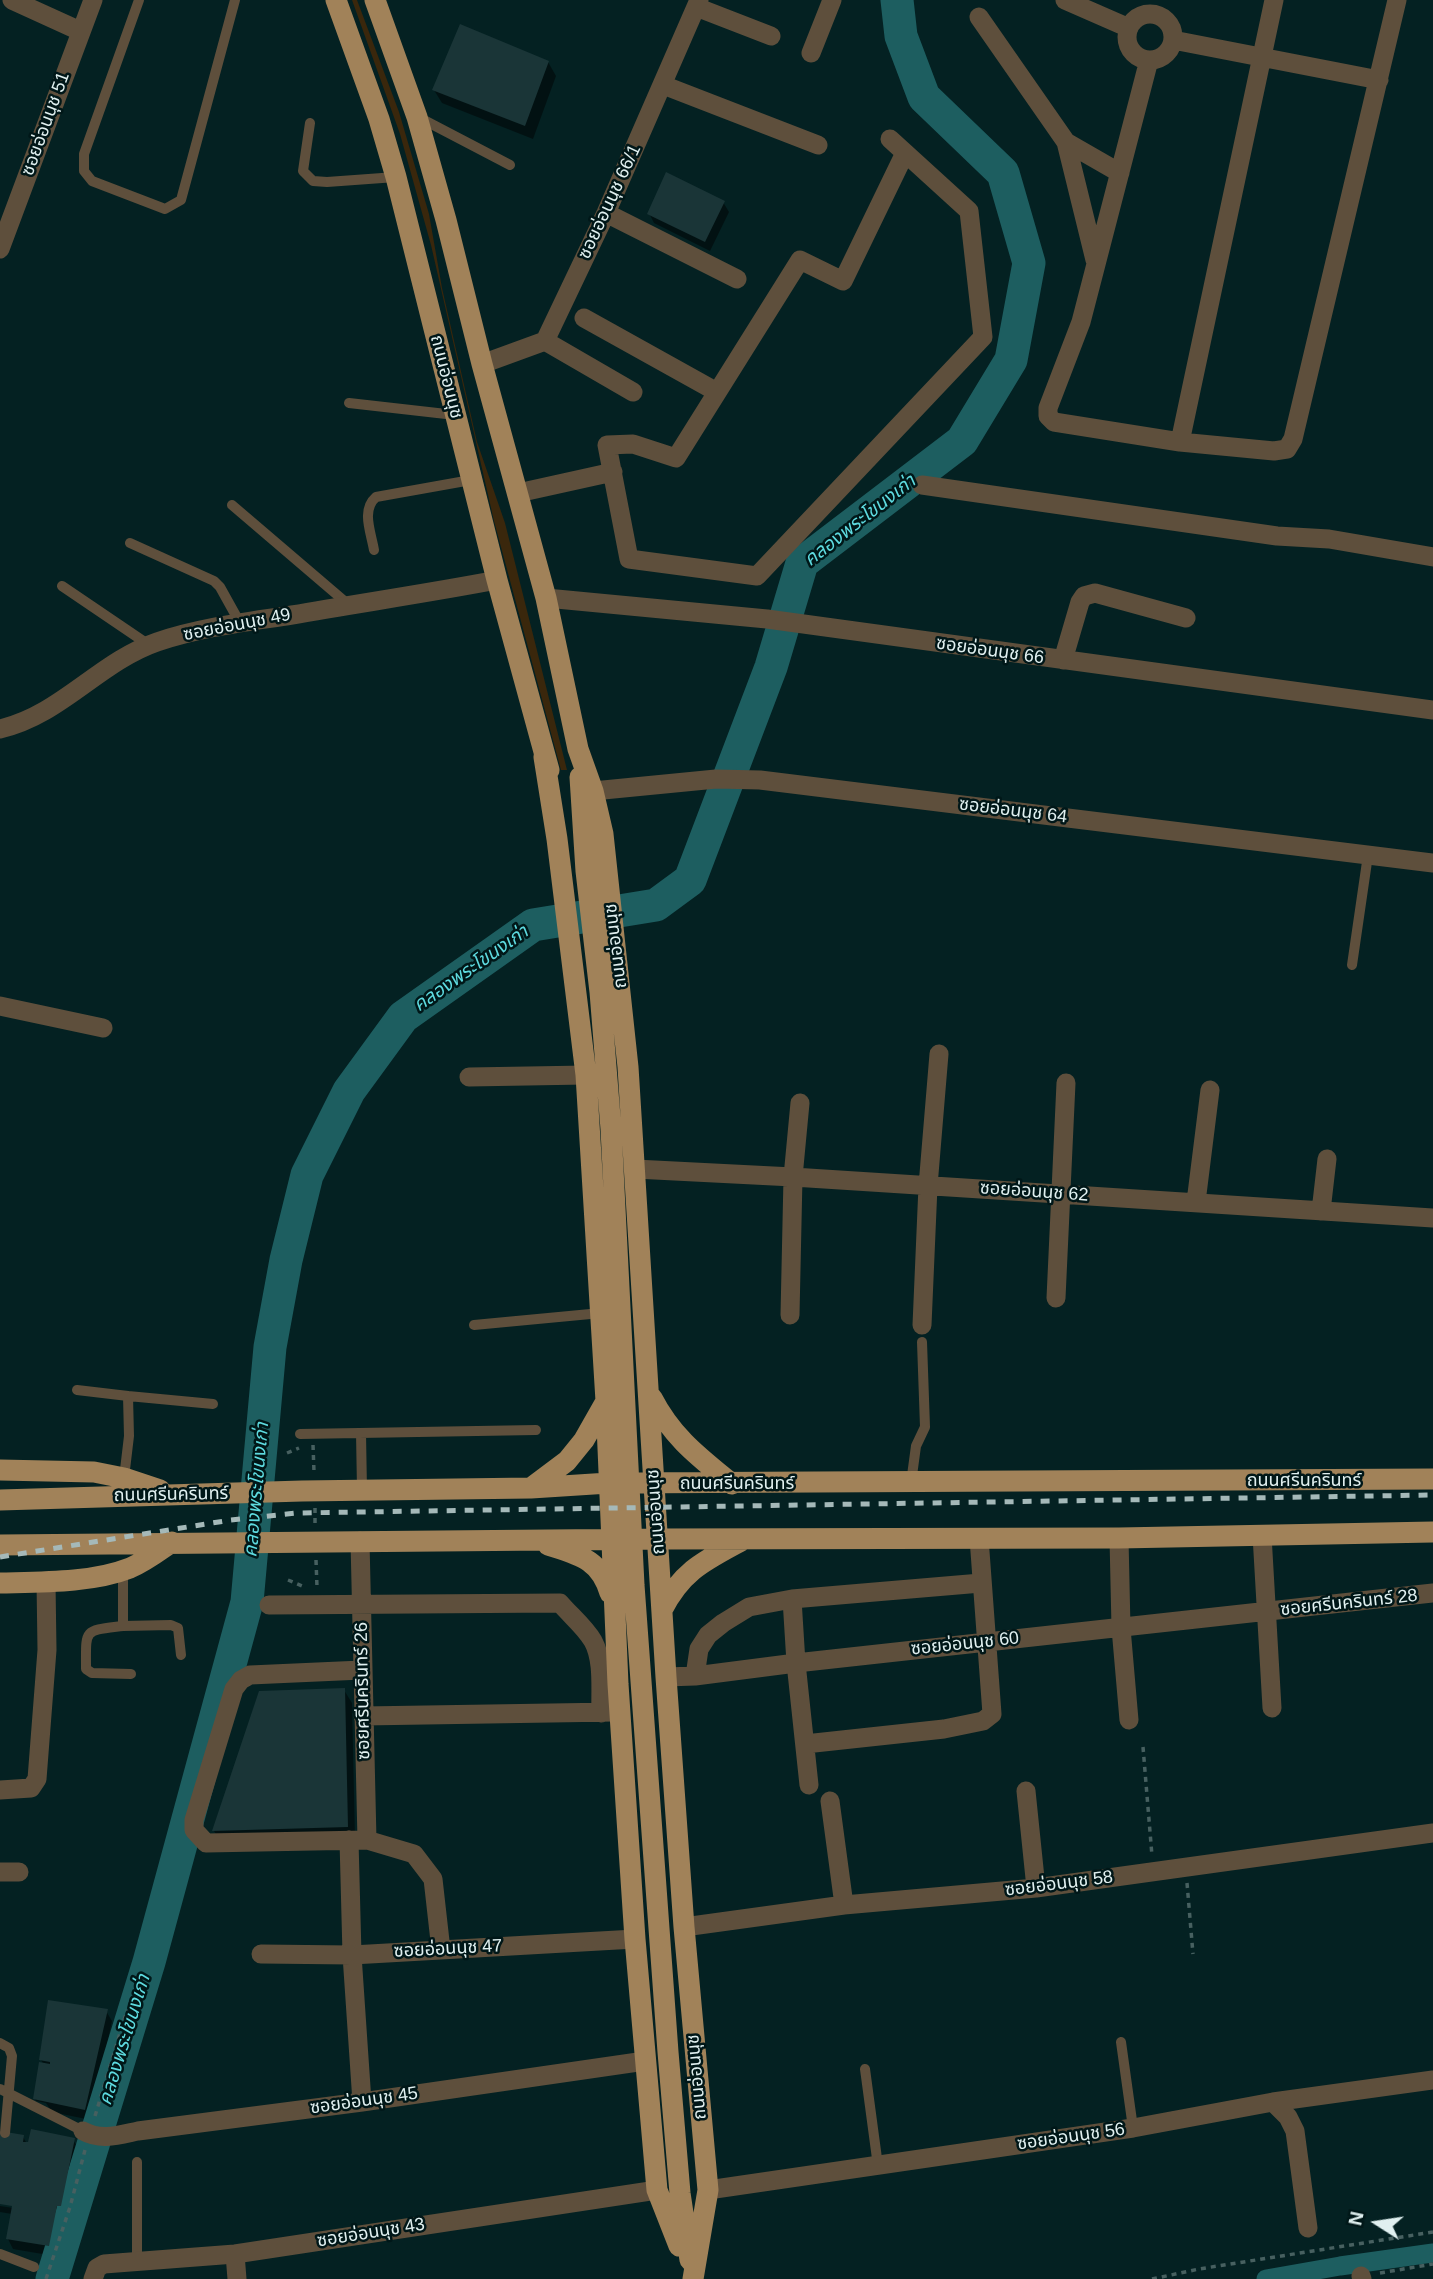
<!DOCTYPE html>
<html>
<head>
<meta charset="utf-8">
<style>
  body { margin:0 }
  #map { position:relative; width:1433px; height:2279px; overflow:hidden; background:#042122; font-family:Helvetica,sans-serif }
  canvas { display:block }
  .north { position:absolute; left:1342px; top:2188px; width:70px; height:70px; -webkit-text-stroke:5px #001718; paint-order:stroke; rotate:282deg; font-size:19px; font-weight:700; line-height:28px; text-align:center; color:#e0f0f0 }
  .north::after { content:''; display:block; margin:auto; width:24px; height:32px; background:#e0f0f0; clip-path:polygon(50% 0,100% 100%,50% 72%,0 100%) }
</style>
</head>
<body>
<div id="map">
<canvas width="1433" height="2279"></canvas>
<div class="north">N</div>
</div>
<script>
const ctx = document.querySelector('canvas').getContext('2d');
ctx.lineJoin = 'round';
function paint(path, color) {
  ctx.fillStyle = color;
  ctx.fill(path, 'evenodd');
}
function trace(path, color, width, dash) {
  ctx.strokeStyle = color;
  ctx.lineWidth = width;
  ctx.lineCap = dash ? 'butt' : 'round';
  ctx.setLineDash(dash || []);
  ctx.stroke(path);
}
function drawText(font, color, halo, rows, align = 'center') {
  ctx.font = font + ' Helvetica,"Noto Sans Thai",sans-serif';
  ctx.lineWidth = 5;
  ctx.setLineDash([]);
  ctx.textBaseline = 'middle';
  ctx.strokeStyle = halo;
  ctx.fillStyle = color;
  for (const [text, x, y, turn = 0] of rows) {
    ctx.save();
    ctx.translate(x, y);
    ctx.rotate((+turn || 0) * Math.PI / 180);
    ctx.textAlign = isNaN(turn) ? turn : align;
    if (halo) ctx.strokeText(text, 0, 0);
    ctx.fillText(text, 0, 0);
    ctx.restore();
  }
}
const green = new Path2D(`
  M352 0H357L399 112 429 214 442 288 477 442 505 523 567 770H561L494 521 431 245 400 134Z`);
const shadow = new Path2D(`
  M548 62 556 76 533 139 442 103 434 90Z
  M723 202 729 212 710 251 654 223 649 213Z
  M344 1690 352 1703 355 1840 222 1844 214 1831Z
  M106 2011 112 2021 91 2120 52 2112 46 2103 36 2101 34 2098 44 2065 41 2060Z
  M0 2133 23 2137 29 2147 73 2140 77 2146 74 2167 76 2170 66 2215H62L54 2256 13 2249 8 2239 12 2214 0 2212V2206L20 2209 21 2206 0 2202Z`);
const canal = new Path2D(`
  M1266 2279 1340 2266 1433 2253`);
const river = new Path2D(`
  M52 2279 149 1962 247 1602 270 1347 286 1260 307 1175 349 1091 403 1017 533 925 656 905 690 880 771 667 802 563 962 441 1011 360 1029 263 1003 173 924 97 901 36 897 0`);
const building = new Path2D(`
  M460 24 549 61 525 126 432 90Z
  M666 172 725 201 705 242 647 214Z
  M345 1688 348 1827 212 1831 259 1691Z
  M48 2000 108 2009 85 2110 33 2099 39 2062 50 2064V2062L39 2060Z
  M31 2129 75 2138 61 2206H57L49 2246 6 2239 12 2206 0 2204V2131L24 2135 23 2142H28Z`);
const path = new Path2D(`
  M313 1445 314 1472
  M287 1453 299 1448
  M315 1508V1524
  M316 1560 317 1587
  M288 1580 302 1586
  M1143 1747 1152 1856
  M1187 1883 1193 1954
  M95 2116 127 2010
  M1380 2273 1433 2264
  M46 2279 70 2207 85 2150
  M1152 2279 1199 2269 1433 2232`);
const lane = new Path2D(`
  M139 0 84 154V171L92 181 165 209 181 200 235 0
  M420 118 510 165
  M310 123 303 171 313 181 327 182 396 177
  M349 403 455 415
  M232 505 349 605
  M130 543 214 581 220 587 240 623
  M374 550C371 532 361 510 376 497L471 480
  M62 586 149 645
  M1352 965 1368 855
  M474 1325 601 1313
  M77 1390 128 1396 129 1436 124 1478
  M128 1396 213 1404
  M361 1433 362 1490
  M300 1434 536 1430
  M911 1483 916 1446 925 1427 922 1342
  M123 1570V1626C83 1631 86 1628 86 1669L92 1673 131 1674
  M123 1626 171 1625 178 1628 181 1655
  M1121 2042 1133 2128
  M0 2043 9 2048 12 2056 5 2133
  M865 2069 878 2166
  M0 2089 83 2131
  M0 2254 34 2267
  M137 2261V2162`);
const street = new Path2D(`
  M12 0 80 31
  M1065 0 1129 28
  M696 7 771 36
  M1127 37a23 23 0 1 1 46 0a23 23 0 1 1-46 0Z
  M979 17 1066 142 1120 173
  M1173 40 1379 80
  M811 53 832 0
  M1149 60 1081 322 1048 408V416L1054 422 1180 442 1274 451 1287 449 1293 439 1397 0
  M663 85 818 145
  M890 139 969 211 983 337 757 576 629 559 607 445 633 444 676 458 800 260 843 281 905 153
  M1066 142 1095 260
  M606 213 737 279
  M0 249 93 0
  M584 318 717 392
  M545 341 633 392
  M482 364 545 341 606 213 699 0
  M1180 442 1274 0
  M922 485 1277 536 1329 539 1433 557
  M518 493 613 472
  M546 598 767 619 1433 710
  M1063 660 1080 602 1084 596 1095 593 1186 618
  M0 729C61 715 99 662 157 642 201 627 247 622 292 615 360 603 429 593 497 580
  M593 791 716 779 760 780 1433 863
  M0 1006 103 1028
  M469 1077 586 1075
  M635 1169 793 1177 1433 1218
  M1196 1202 1210 1090
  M1321 1211 1327 1159
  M1056 1298 1066 1083
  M790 1315 793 1177 800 1103
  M922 1325 928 1186 939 1054
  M1262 1535 1272 1708
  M1119 1538 1121 1628 1129 1720
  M360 1541 367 1840
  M792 1599 796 1663 809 1785
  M269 1605 560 1603C570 1615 585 1627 593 1641 604 1661 600 1691 601 1713
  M362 1670 250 1675 241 1680 234 1689 194 1820V1830L206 1843 367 1840 414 1854 433 1879 441 1950
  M695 1676 699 1649 708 1635 723 1623 749 1607 792 1599 981 1583
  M666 1677 695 1676 796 1663 1433 1593
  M363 1716 614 1712
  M805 1744 944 1729 983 1721 992 1714 979 1538
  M0 1790 31 1788 37 1779 47 1650 46 1582
  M1026 1791 1036 1888
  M830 1801 844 1905
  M349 1840 352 1955 362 2102
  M0 1872H19
  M684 1927 844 1905 1036 1888 1433 1833
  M261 1954 352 1955 635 1939
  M1273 2102 1288 2117 1295 2131 1308 2228
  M83 2131C101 2141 119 2135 138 2131L362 2102 645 2061
  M708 2190 1133 2128 1273 2102 1433 2080
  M235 2254 237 2279
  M1361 2276 1362 2279
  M93 2279 97 2268 104 2264 235 2254 657 2190`);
const primary = new Path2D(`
  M336 0 379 119 396 177 497 580 549 770
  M375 0 417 117 446 220 482 364 546 598 578 749 593 791 603 834 628 1067 666 1677 684 1927 708 2190 693 2279
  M544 757 557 839 586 1075 606 1401 618 1684 635 1939 657 2190 679 2246
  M580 777 586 871 600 992 611 1129 634 1585 668 2052 680 2193 690 2260
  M652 1398C672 1437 699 1457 732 1484
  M0 1470 94 1472 124 1478 160 1490
  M531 1488 567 1461 584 1440 605 1403
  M0 1500 302 1491 531 1488 609 1483 1433 1479
  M0 1545 658 1539 1119 1538 1433 1532
  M548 1545C579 1555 600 1559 610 1593
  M0 1583C41 1582 92 1583 130 1568 146 1561 159 1551 172 1542
  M662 1610C682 1571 704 1561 741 1541`);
const rail = new Path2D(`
  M0 1557 231 1520 297 1513 1433 1495`);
const streetNames = [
  ["ซอยอ่อนนุช 51",46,124,-70],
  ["ซอยอ่อนนุช 66/1",610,202,-65],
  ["ถนนอ่อนนุช",446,377,76],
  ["ซอยอ่อนนุช 49",237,625,-11],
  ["ซอยอ่อนนุช 66",990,651,8],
  ["ซอยอ่อนนุช 64",1013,811,7],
  ["ถนนอ่อนนุช",616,946,-97],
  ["ซอยอ่อนนุช 62",1034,1192,4],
  ["ถนนศรีนครินทร์",1304,1481],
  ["ถนนศรีนครินทร์",737,1484],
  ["ถนนศรีนครินทร์",171,1495,-1],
  ["ถนนอ่อนนุช",656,1512,-94],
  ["ซอยศรีนครินทร์ 28",1349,1603,-6],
  ["ซอยอ่อนนุช 60",965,1644,-6],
  ["ซอยศรีนครินทร์ 26",363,1691,-91],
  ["ซอยอ่อนนุช 58",1059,1884,-7],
  ["ซอยอ่อนนุช 47",448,1949,-3],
  ["ถนนอ่อนนุช",697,2077,-95],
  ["ซอยอ่อนนุช 45",364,2101,-8],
  ["ซอยอ่อนนุช 56",1071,2137,-8],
  ["ซอยอ่อนนุช 43",371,2233,-9]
];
const waterNames = [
  ["คลองพระโขนงเก่า",860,521,-38],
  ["คลองพระโขนงเก่า",471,969,-35],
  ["คลองพระโขนงเก่า",257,1490,-85],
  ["คลองพระโขนงเก่า",125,2040,-73]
];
paint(green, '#3a270c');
paint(shadow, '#0007');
trace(canal, '#1d5e60', 19);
trace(river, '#1d5e60', 33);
paint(building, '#1a3537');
trace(path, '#476060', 3.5, [5, 5]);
trace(lane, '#5e4f3c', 10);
trace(street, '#5e4f3c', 19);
trace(primary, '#a18259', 21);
trace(rail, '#a5b9b9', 5, [9, 9]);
drawText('18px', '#e0f0f0', '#001718', streetNames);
drawText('italic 19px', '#5ddadf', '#001718', waterNames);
</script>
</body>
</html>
